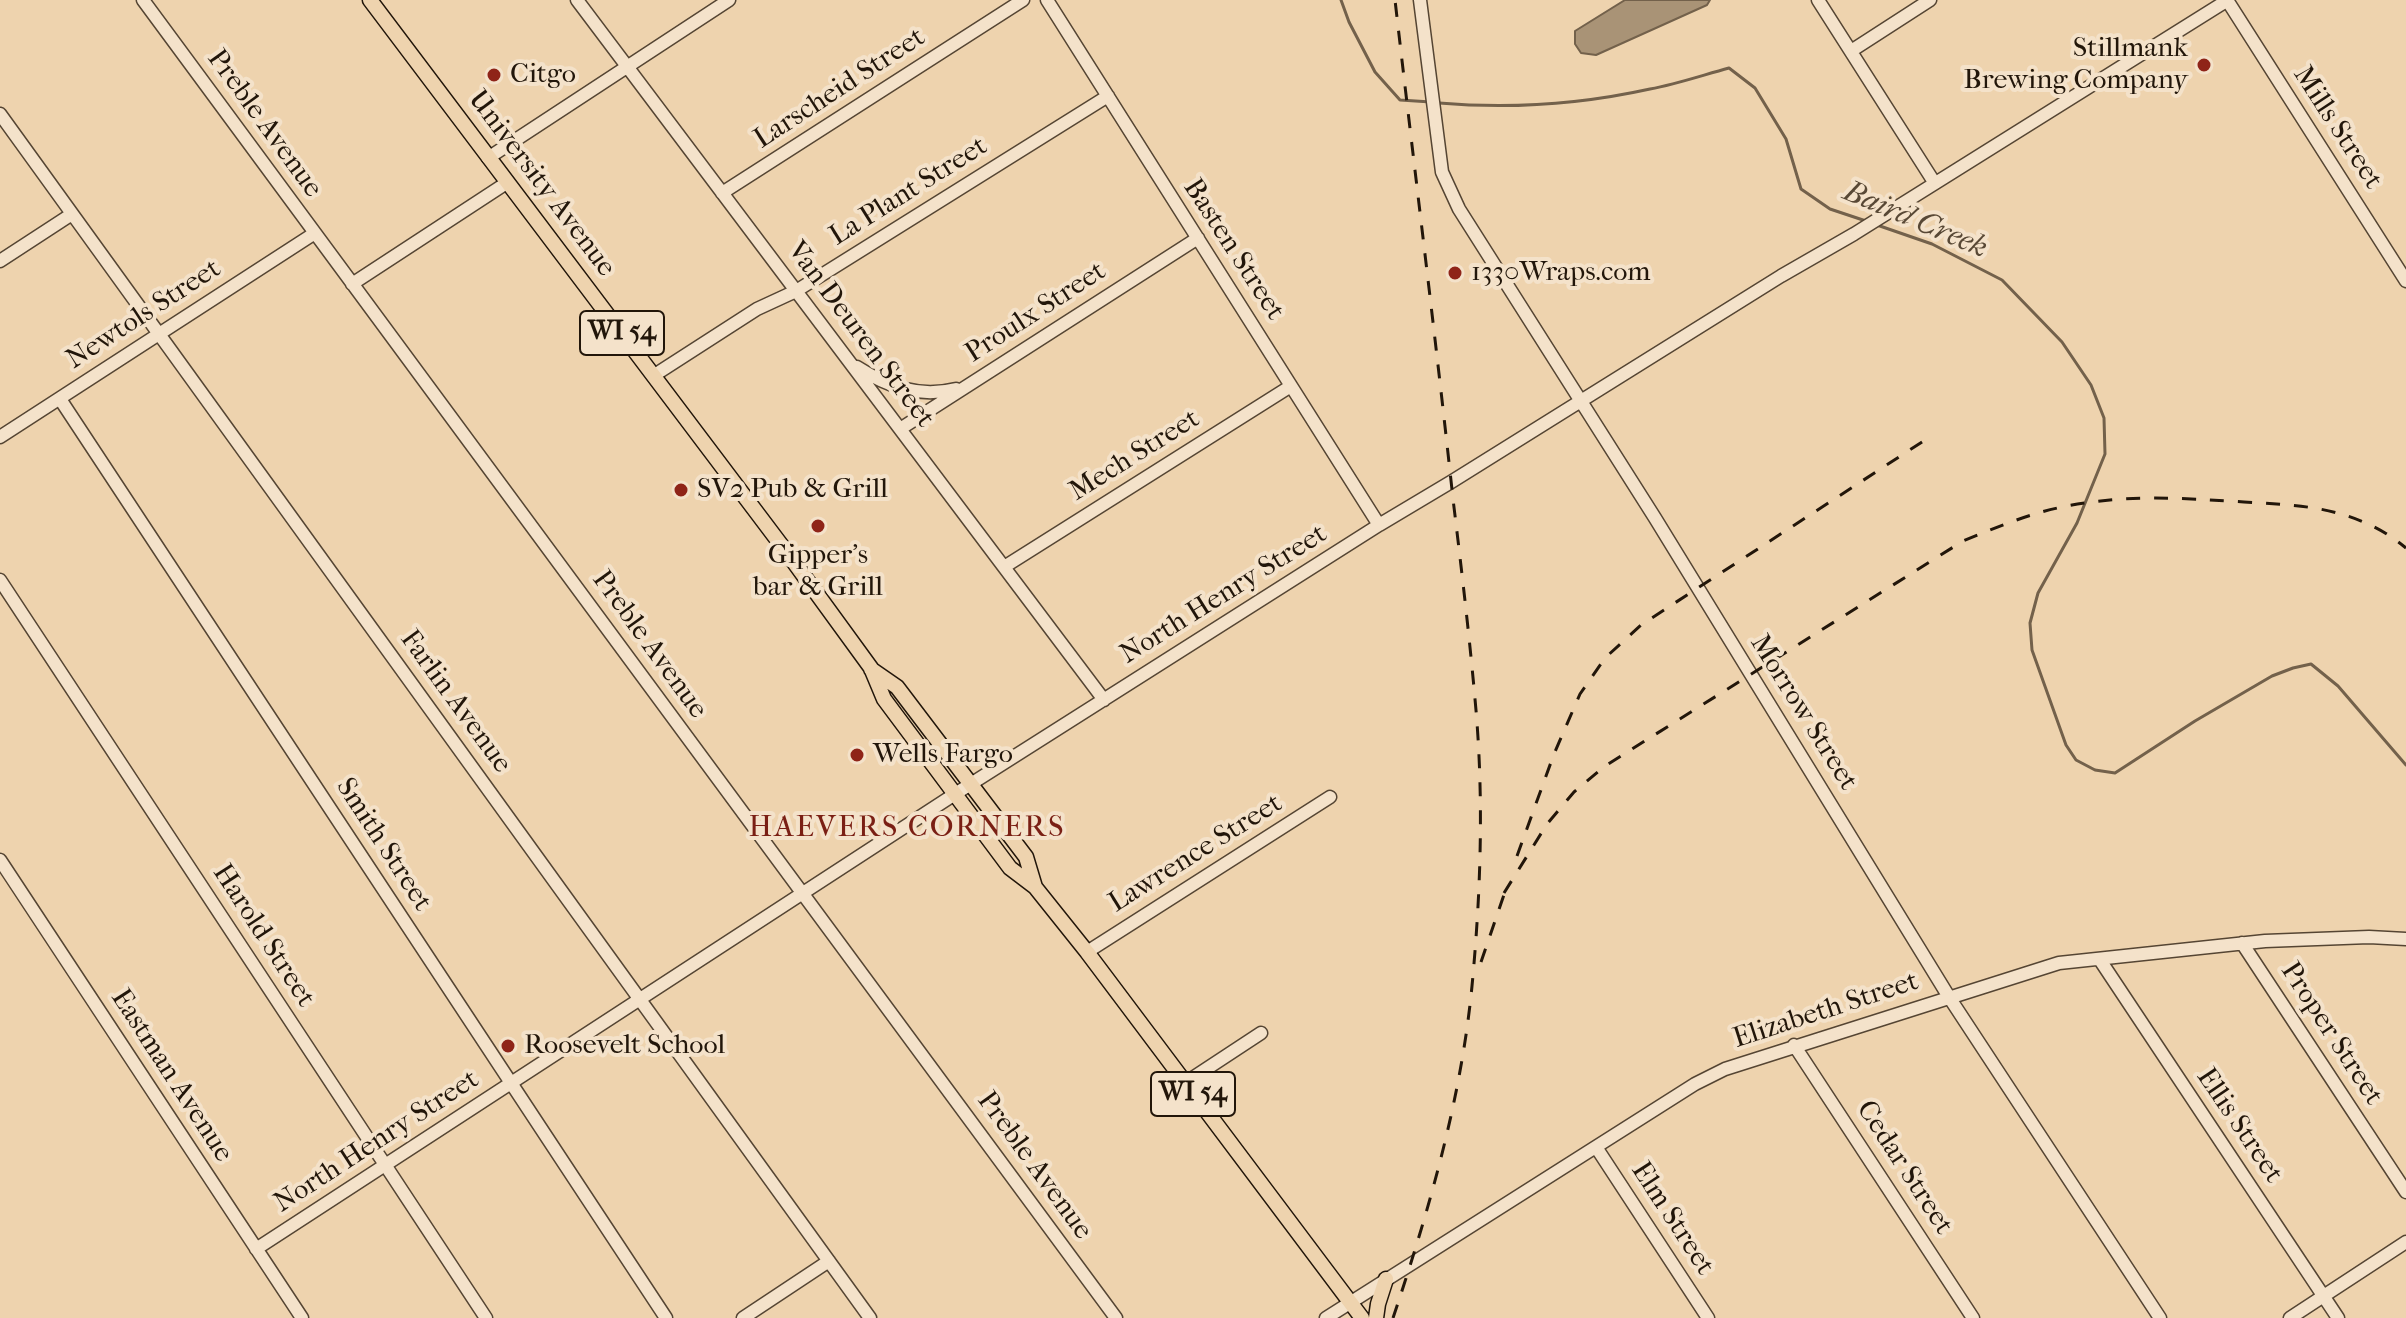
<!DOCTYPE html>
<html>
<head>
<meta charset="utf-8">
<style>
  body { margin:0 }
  canvas { display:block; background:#eed3ae }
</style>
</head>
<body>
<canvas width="2406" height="1318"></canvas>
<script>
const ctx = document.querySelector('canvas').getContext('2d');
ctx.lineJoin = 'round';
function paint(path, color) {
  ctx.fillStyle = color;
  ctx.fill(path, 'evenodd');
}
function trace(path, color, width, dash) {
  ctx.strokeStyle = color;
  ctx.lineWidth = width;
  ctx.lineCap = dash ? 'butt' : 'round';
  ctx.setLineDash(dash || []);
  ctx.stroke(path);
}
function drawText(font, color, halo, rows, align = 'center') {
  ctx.font = font + ' "IM FELL French Canon",serif';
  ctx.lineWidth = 8;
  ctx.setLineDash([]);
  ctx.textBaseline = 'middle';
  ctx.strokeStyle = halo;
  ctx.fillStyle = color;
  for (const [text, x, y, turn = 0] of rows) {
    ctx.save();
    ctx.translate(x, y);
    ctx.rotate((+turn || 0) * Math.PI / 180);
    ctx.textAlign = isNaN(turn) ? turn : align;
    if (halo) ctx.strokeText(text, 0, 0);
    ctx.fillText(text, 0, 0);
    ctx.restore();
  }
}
const water = new Path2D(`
  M1625 0H1710L1707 5 1596 55 1581 53 1575 44V31Z`);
const stream = new Path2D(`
  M1341 0 1349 22 1375 72 1400 100 1431 102
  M1439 103C1508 109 1582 104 1650 89 1677 84 1703 75 1729 68L1755 88 1786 139 1801 189 1830 209 1866 221
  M1877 225 1932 244 2002 280 2062 342 2091 385 2104 418 2105 454 2077 523 2038 593 2030 623 2032 650 2066 745 2076 760 2095 770 2115 773 2195 721 2272 676 2293 668 2311 664 2338 686 2406 765`);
const minor = new Path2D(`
  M143 0 1116 1318
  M577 0 1104 700
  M1047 0 1379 525
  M1420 0 1442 172 1459 209 1655 518 1949 997 2160 1318
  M1818 0 1934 182
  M2227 0 2406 281
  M1851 51 1930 0
  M0 114 870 1318
  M488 158 729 0
  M722 193 1023 0
  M0 261 72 214
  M352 284 508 182
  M857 367C888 387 919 398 956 389
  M653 376 757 309 796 291 1108 96
  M60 399 666 1318
  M900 429 1198 238
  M0 437 315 233
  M1004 567 1291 386
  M0 580 486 1318
  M0 860 302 1318
  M2242 943 2406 1192
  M1087 952 1330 797
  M2100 960 2338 1318
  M1794 1045 1973 1318
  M1185 1083 1261 1033
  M1596 1147 1708 1318
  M256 1249 955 794 1379 525 1451 482 1781 276 1854 234 2228 0
  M743 1318 829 1261
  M1326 1318 1695 1084 1725 1069 2059 963 2265 941 2369 937 2406 939
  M2290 1318 2406 1242`);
const major = new Path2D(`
  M370 0 788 554 871 668 884 699 1010 868 1035 887 1087 952 1362 1318
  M871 669 897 687 1026 857 1035 887
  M1376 1318 1378 1304 1386 1279`);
const rail = new Path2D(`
  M1517 856 1554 754 1580 694 1605 658 1641 625 1925 440
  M1504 893 1547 824 1574 792 1605 766 1963 541C1995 528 2028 514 2062 507 2125 494 2180 498 2244 502 2277 504 2310 505 2341 514 2365 521 2387 532 2406 548
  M1481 962 1508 883
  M1393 1318C1429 1210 1461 1100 1472 986 1481 891 1484 794 1475 699 1469 632 1461 565 1453 499 1435 332 1414 166 1395 0`);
const markers = [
  [2204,65,8,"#8f2418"],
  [494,75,8,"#8f2418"],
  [1455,273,8,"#8f2418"],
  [681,490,8,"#8f2418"],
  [818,526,8,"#8f2418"],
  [857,755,8,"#8f2418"],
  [508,1046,8,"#8f2418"]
];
const shields = [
  [622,333,84],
  [1193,1094,84]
];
const shieldNames = [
  ["WI 54",622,333],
  ["WI 54",1193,1094]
];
const poiNames = [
  ["Stillmank",2188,49,"right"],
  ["Brewing Company",2188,81,"right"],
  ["Citgo",510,75],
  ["1330Wraps.com",1471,273],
  ["SV2 Pub & Grill",697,490],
  ["Gipper's",818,556,"center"],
  ["bar & Grill",818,588,"center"],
  ["Wells Fargo",873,755],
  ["Roosevelt School",524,1046]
];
const streetNames = [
  ["Larscheid Street",840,89,-33],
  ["Preble Avenue",264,124,54],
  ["Mills Street",2337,128,57],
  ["University Avenue",541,184,53],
  ["La Plant Street",909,192,-32],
  ["Basten Street",1233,250,57],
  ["Proulx Street",1036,313,-33],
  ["Newtols Street",144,315,-33],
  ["Van Deuren Street",860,335,53],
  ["Mech Street",1135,456,-32],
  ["North Henry Street",1224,595,-32],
  ["Preble Avenue",649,645,54],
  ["Farlin Avenue",455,702,54],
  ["Morrow Street",1803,713,58],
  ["Smith Street",383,845,57],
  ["Lawrence Street",1196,854,-32],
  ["Harold Street",263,936,57],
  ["Elizabeth Street",1826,1011,-18],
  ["Proper Street",2331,1034,57],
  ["Eastman Avenue",171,1076,57],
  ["Ellis Street",2239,1126,56],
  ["North Henry Street",377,1142,-33],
  ["Preble Avenue",1034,1166,54],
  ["Cedar Street",1904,1168,57],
  ["Elm Street",1672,1219,57]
];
const waterNames = [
  ["Baird Creek",1915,221,23]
];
const neighbourhoodNames = [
  ["HAEVERS CORNERS",907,829]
];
paint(water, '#a99376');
trace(water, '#73614b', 2);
trace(stream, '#73614b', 3);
trace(minor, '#554533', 15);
trace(major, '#22160a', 17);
trace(minor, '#f4e2ca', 12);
trace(major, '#eed3ae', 14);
trace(rail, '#22160a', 3, [14, 14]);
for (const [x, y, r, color] of markers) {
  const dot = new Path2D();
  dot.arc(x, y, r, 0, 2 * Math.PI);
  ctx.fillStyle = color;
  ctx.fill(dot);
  trace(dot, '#f4e2ca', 3);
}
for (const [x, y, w] of shields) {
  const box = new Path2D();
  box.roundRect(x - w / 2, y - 22, w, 44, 6);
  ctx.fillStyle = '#f4e2ca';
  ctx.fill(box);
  trace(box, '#22160a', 2);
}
drawText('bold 26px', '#22160a', null, shieldNames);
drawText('28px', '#22160a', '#f4e2ca', poiNames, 'left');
drawText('28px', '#22160a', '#f4e2ca', streetNames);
drawText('italic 30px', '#584835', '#f4e2ca', waterNames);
ctx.letterSpacing = '2px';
drawText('30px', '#7a1f14', '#f4e2ca', neighbourhoodNames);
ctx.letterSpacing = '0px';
</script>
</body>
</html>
